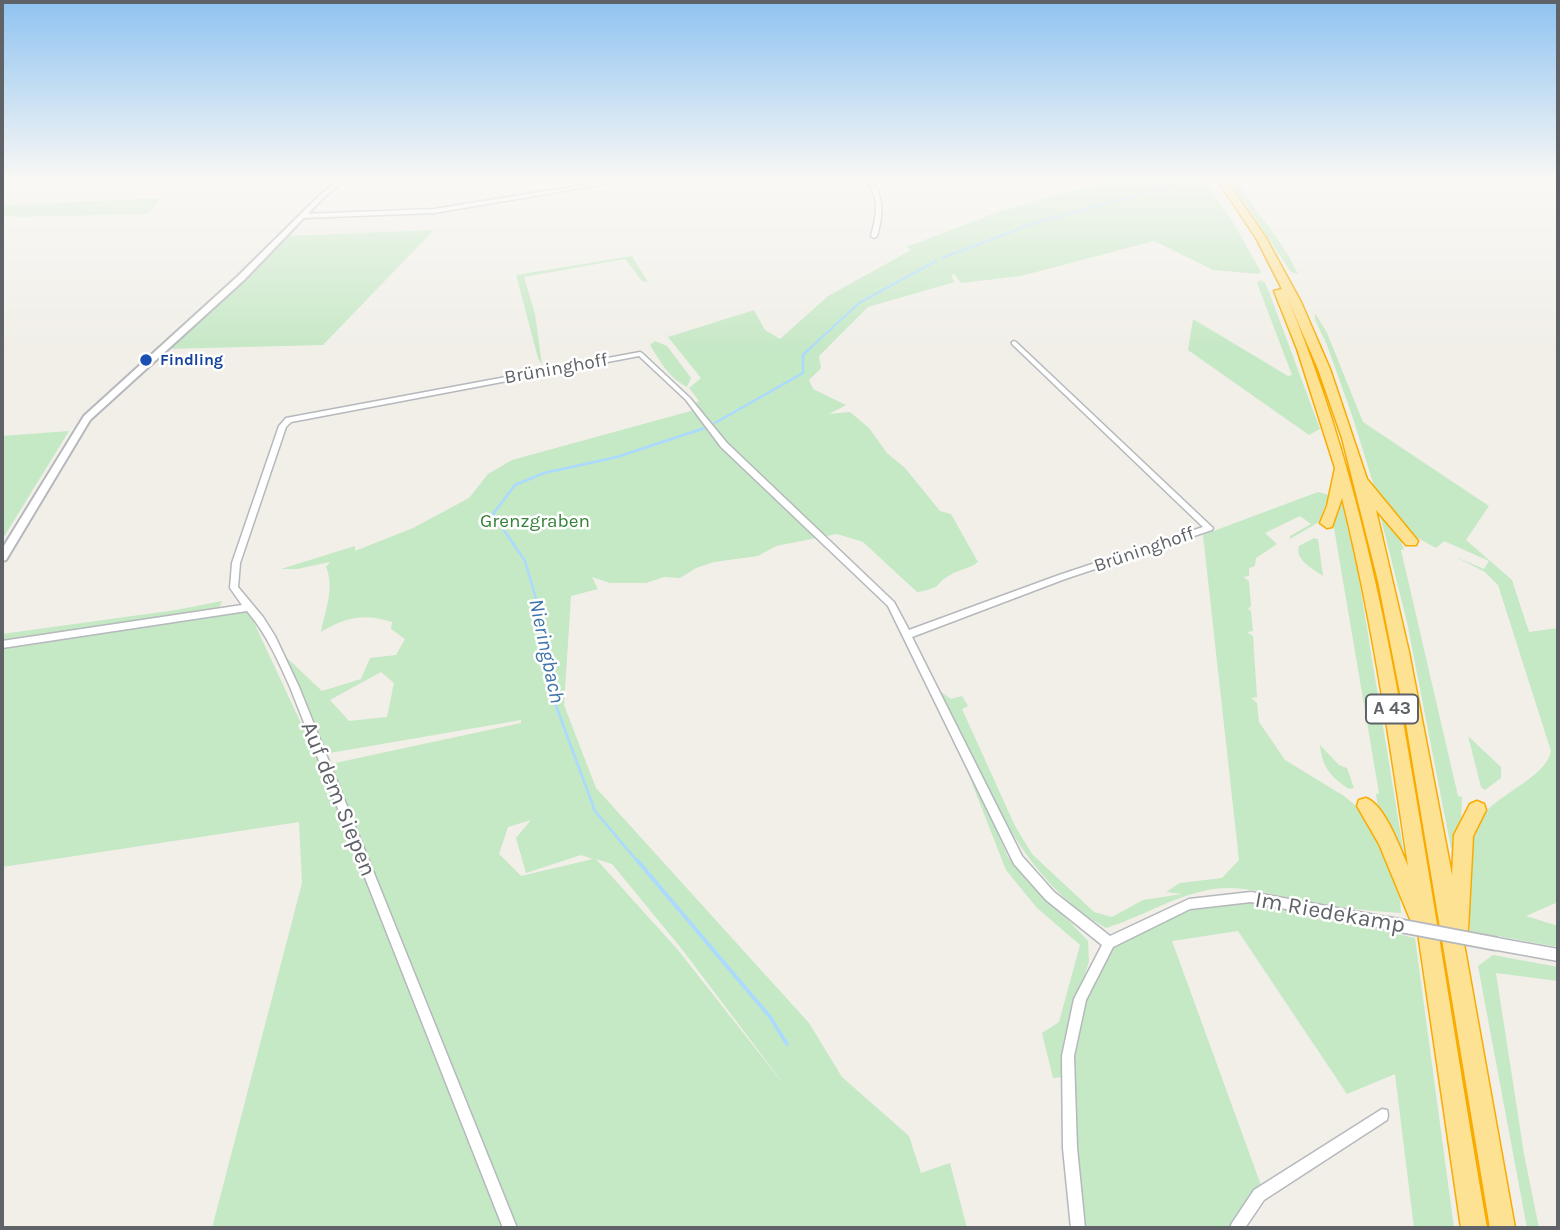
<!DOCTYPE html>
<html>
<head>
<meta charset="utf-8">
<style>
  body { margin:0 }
  #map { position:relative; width:1560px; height:1230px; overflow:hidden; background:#f1efe8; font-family:Karla,sans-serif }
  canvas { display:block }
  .frame { position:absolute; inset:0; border:4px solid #5f6368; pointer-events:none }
</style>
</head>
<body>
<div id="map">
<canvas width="1560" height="1230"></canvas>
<div class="frame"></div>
</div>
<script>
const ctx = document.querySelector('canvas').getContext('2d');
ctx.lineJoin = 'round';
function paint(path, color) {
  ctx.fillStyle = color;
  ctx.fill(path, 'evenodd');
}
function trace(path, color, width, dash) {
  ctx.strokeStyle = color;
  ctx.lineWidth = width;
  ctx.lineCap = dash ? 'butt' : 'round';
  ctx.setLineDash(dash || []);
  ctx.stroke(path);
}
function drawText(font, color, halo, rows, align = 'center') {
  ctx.font = font + ' Karla,sans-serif';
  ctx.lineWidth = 5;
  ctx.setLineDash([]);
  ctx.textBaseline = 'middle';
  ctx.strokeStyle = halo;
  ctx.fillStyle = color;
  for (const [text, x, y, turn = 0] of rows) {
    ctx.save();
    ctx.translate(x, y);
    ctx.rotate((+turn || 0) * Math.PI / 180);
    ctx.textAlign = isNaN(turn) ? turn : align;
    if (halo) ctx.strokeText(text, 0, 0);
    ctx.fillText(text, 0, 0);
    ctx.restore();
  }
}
const green = new Path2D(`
  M1118 178 1205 181 1233 222 1261 272 1259 274 1213 270 1154 241 1021 276 961 283 954 274 951 276 955 282 868 307 819 356 821 368 809 380 813 389 846 405 829 414 850 412 869 428 887 453 905 468 940 511 951 514 978 562C969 569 961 569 952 574 934 583 944 588 917 592L863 542 837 534 776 546 758 556 714 562 696 568 680 578 664 577 646 583H610L592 577 598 589 571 596 564 705 596 788 809 1023 842 1077 909 1136 921 1173 950 1163 967 1228H212L302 883 299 822 2 867V634L176 610 222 601 217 614 249 612 321 766 521 723V720L324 754 287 658 322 691 361 679 370 658 396 655 405 639 391 629 392 622C364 613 346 617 321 632 325 610 335 589 326 567L330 562 297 569H281L355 546V551L413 528 469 498 488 474 512 460 698 409 694 404 699 401 689 388 701 378 668 337 754 310 765 330 780 339 828 296 911 250 906 247 1001 211ZM381 672 394 683 387 717 349 721 330 700ZM531 820 516 838 526 873 581 855 593 859 521 876 499 854 508 827ZM596 859 612 864 681 948 789 1091 678 950Z
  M1228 178H1235C1254 211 1282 239 1298 274L1291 272Z
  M162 198 148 214 16 217 2 215V205Z
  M434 230 323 345 166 349 286 236Z
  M632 256 648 282 642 281 625 259 524 277 535 314 542 365 538 358 516 275Z
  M1260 280 1265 283 1269 292 1320 429 1309 435 1188 350 1193 319 1288 376 1292 375 1257 283Z
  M1315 313 1327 333 1363 422 1489 506 1466 540 1512 580 1529 632 1558 628V902L1526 916 1558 926V947L1470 931C1471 897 1460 856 1476 824 1492 795 1546 779 1551 751L1498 585 1485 572 1456 557 1484 569 1489 561 1444 541 1436 548 1407 532 1377 496 1353 418 1327 345 1315 320Z
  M655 341 667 346 691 378 687 387C669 378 660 361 650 345Z
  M69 431 2 540V436Z
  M1318 492 1329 495 1319 522 1290 539V536L1311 524 1300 516 1265 533 1277 544 1256 558 1255 566 1249 568V576L1243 577 1249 581 1251 606 1248 609 1251 611 1253 631 1247 632 1253 636 1257 697 1251 698 1257 703 1259 722 1285 760 1344 796 1356 806 1375 830 1399 884 1401 913C1365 911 1328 906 1293 899 1266 893 1241 885 1213 889 1175 895 1142 917 1106 928 1019 880 981 773 937 689L951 699 962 696 968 706 962 709 1015 826 1032 854 1094 912 1112 917 1143 900 1182 894 1166 892 1180 883 1222 878 1239 860 1203 535Z
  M1341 498 1358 573 1404 855 1378 808 1376 794 1379 793 1333 522Z
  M1380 515 1399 537 1404 549 1401 550 1458 796 1462 797 1461 820 1454 849 1451 848 1407 622Z
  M1314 538 1318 539 1323 576C1317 571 1294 561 1299 546Z
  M1468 736 1501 767V778L1485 790 1481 787Z
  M1320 745 1339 765 1347 768 1354 788 1349 789C1331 777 1322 767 1320 745Z
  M966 760 1008 857 1088 941 1089 961 1074 1011 1065 1077 1053 1078 1042 1033 1059 1022 1080 945 1037 908 1006 870 964 763Z
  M1251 900 1415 938 1454 1228H1414L1395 1074 1347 1094 1238 931 1172 941 1262 1188 1233 1228H1082L1074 1149 1071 1057 1083 1000 1110 945 1189 907Z
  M1493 955 1558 967V981L1496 973 1524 1154 1539 1228H1527L1478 966Z`);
const streamFar2 = new Path2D(`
  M942 258 1035 223 1198 178
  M806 352 859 303 936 261`);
const streamFar1 = new Path2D(`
  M715 423 803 373V355L808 350
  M638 862 595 811 549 687 538 606 525 561 493 514 515 485 544 473 617 457 705 428`);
const stream = new Path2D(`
  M637 860 770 1017 787 1044`);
const minor = new Path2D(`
  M627 178H641L434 213 303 218 300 216 303 214 434 209Z
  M864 178H869C885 195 883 216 877 236L874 238 871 236C877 215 880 195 864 178Z
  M1014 341 1016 342 1213 528 1212 530 1065 579 912 637 1022 856 1054 892 1110 936 1189 899 1251 892 1386 917 1390 919 1392 923 1390 927 1386 929 1251 902 1190 909 1113 947 1086 1000 1074 1056 1077 1148 1085 1228H1071L1063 1148 1062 1056 1074 999 1102 945 1046 900 1014 864 888 606 721 447 686 400 639 356 291 422 286 427 240 563 238 587 263 617 275 636 299 687 517 1228H503L290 687C278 660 266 633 247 611L2 648V641L242 605 230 588 232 563 279 426 286 418 640 352 642 353 690 398 727 443 894 602 909 630 1059 575 1203 527 1012 344V342Z
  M1497 938 1558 949V961L1497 950 1493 948 1491 944 1493 940Z
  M1382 1109 1387 1110 1388 1115 1387 1120 1264 1200 1245 1228H1230L1232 1223 1254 1190Z`);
const tertiary = new Path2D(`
  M340 178H347L321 200 244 280 90 420 6 560 2 561V549L84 416 238 276 317 198Z`);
const motorway = new Path2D(`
  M1216 178H1225L1266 238 1301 302 1330 369 1367 479 1418 541 1416 545H1406L1376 510 1409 652 1452 875 1454 835 1470 804 1477 801 1484 804 1486 810 1473 836 1468 930 1463 938 1515 1228H1490L1406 723 1378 581 1342 438 1318 369 1287 297C1357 463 1390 638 1419 815 1442 952 1463 1090 1487 1228H1461L1417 926 1412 924 1379 844 1357 806 1359 800 1366 798C1385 805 1400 848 1408 866 1390 743 1372 619 1342 498L1332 527 1327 528 1320 523 1327 506 1335 468 1297 349 1274 291 1282 289 1256 238Z`);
const minorBridge = new Path2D(`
  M1386 923 1497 944`);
const markers = [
  [146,360,7,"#1a4fb4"]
];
const farTransitnames = [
  ["Findling",160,360]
];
const shields = [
  [1392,709,52]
];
const shieldNames = [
  ["A 43",1392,709]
];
const streetNames = [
  ["Brüninghoff",556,369,-10],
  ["Brüninghoff",1144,550,-19]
];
const parkNames = [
  ["Grenzgraben",535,522]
];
const waterNames = [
  ["Nieringbach",546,651,78]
];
const nearStreetnames = [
  ["Auf dem Siepen",338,799,68],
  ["Im Riedekamp",1330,913,10]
];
paint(green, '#c5e8c5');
trace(streamFar2, '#aadaff', 2);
trace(streamFar1, '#aadaff', 2.5);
trace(stream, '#aadaff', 3.5);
trace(minor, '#b5b8bc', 3);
trace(tertiary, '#b5b8bc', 4);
trace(motorway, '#f9ab00', 3);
paint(minor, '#fff');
paint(tertiary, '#fff');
paint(motorway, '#fde293');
trace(minorBridge, '#b5b8bc', 16, []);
trace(minorBridge, '#fff', 12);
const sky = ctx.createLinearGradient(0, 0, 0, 351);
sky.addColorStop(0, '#8fc3f1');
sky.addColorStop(0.51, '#f9f8f5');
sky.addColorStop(1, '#f9f8f500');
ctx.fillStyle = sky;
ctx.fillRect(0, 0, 1560, 351);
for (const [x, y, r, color] of markers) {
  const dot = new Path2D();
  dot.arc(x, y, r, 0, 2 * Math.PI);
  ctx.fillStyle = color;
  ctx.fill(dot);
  trace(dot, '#fff', 2.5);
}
drawText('bold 16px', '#164399', '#fff', farTransitnames, 'left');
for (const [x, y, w] of shields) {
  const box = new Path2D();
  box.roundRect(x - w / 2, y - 14.5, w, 29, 5);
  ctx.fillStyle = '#fff';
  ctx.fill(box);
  trace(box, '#5f6368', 2);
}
drawText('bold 18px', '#5f6368', null, shieldNames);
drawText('19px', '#5f6368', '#fff', streetNames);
drawText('19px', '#348238', '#fff', parkNames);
drawText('italic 21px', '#4174aa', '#fff', waterNames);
drawText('23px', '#5f6368', '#fff', nearStreetnames);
</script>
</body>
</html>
